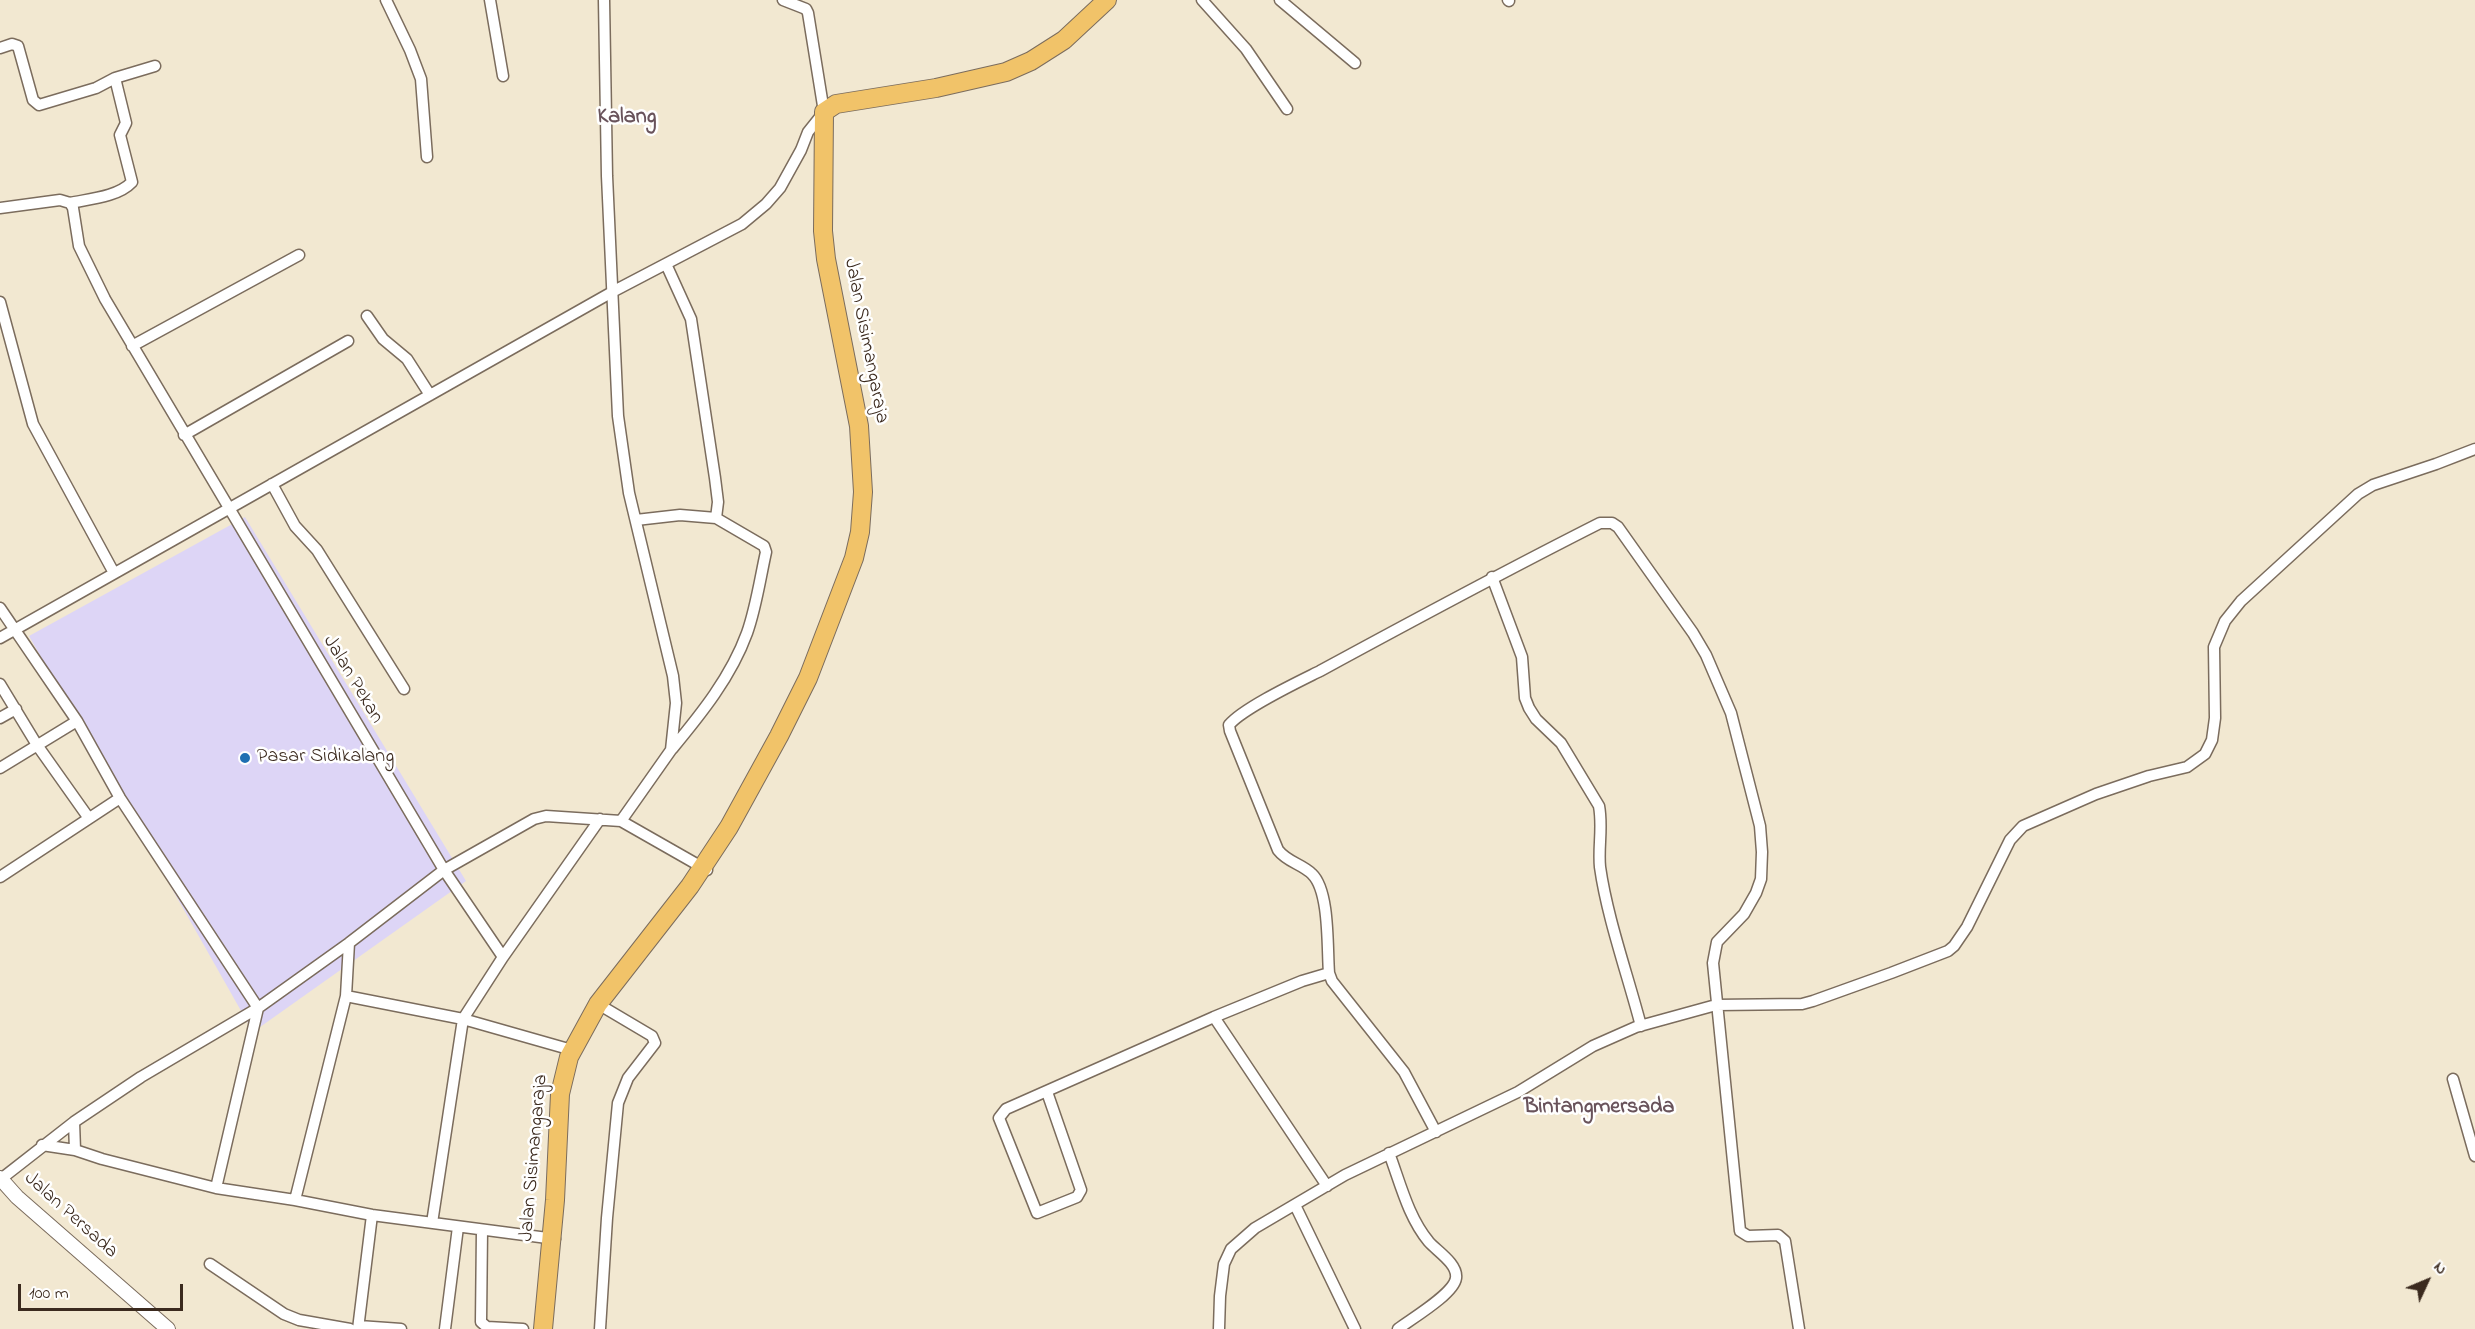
<!DOCTYPE html>
<html>
<head>
<meta charset="utf-8">
<style>
  body { margin:0 }
  #map { position:relative; width:2475px; height:1329px; overflow:hidden; background:#f2e8d1; font-family:"Indie Flower",sans-serif }
  canvas { display:block }
  .north { position:absolute; left:2397px; top:1251px; width:60px; height:60px; -webkit-text-stroke:4px #fff; paint-order:stroke; rotate:46deg; font-size:16px; font-weight:700; line-height:24px; text-align:center; color:#3b2a1e }
  .north::after { content:''; display:block; margin:auto; width:21px; height:27px; background:#3b2a1e; clip-path:polygon(50% 0,100% 100%,50% 72%,0 100%) }
  .scale { position:absolute; left:18px; top:1284px; width:165px; height:27px; box-sizing:border-box; border:3px solid #3b2a1e; border-top:0; padding-left:8px; font-size:18px; line-height:21px; white-space:nowrap; color:#3b2a1e; -webkit-text-stroke:4px #fff; paint-order:stroke }
</style>
</head>
<body>
<div id="map">
<canvas width="2475" height="1329"></canvas>
<div class="north">N</div>
<div class="scale">100 m</div>
</div>
<script>
const ctx = document.querySelector('canvas').getContext('2d');
ctx.lineJoin = 'round';
function paint(path, color) {
  ctx.fillStyle = color;
  ctx.fill(path, 'evenodd');
}
function trace(path, color, width, dash) {
  ctx.strokeStyle = color;
  ctx.lineWidth = width;
  ctx.lineCap = dash ? 'butt' : 'round';
  ctx.setLineDash(dash || []);
  ctx.stroke(path);
}
function drawText(font, color, halo, rows, align = 'center') {
  ctx.font = font + ' "Indie Flower",sans-serif';
  ctx.lineWidth = 5;
  ctx.setLineDash([]);
  ctx.textBaseline = 'middle';
  ctx.strokeStyle = halo;
  ctx.fillStyle = color;
  for (const [text, x, y, turn = 0] of rows) {
    ctx.save();
    ctx.translate(x, y);
    ctx.rotate((+turn || 0) * Math.PI / 180);
    ctx.textAlign = isNaN(turn) ? turn : align;
    if (halo) ctx.strokeText(text, 0, 0);
    ctx.fillText(text, 0, 0);
    ctx.restore();
  }
}
const built = new Path2D(`
  M245 517 466 881 253 1032 29 636Z`);
const minor = new Path2D(`
  M386 0 410 50 421 79 427 157
  M490 0 503 76
  M604 0 607 176 618 416 629 493 673 676 676 703 671 750 621 821
  M1202 0 1246 49 1287 109
  M1280 0 1355 63
  M1508 0 1509 1
  M0 48 12 44 18 46 33 100 39 105 96 88 115 78
  M70 203C89 199 118 197 132 182L120 135 126 123 115 78 155 66
  M0 208 60 200 70 203 73 208 79 246 105 299 444 870 503 957
  M666 264 691 319 715 478 718 502 716 518
  M0 302 33 424 114 573
  M367 316 383 339 407 359 430 395
  M132 346 299 255
  M184 435 348 341
  M272 484 295 526 317 550 404 689
  M636 520 680 515 716 518 764 546 766 552C760 579 756 608 747 633 731 677 701 714 672 749
  M1492 577 1522 657 1525 698 1529 708 1536 719 1561 743 1599 806C1603 827 1598 847 1600 867 1607 917 1628 976 1641 1026
  M0 608 77 721 120 798 258 1008 216 1188
  M0 638 614 291 742 224 766 204 780 188 801 150 808 132 824 112 808 13 806 9 783 0
  M0 684 37 745 88 817
  M0 718 16 709
  M0 768 77 721
  M0 877 120 798
  M346 996 463 1019 572 1050
  M598 1004 652 1036 655 1043 628 1078 618 1103 607 1218 600 1329
  M1214 1017 1327 1186
  M2453 1079 2475 1156
  M1047 1092 1081 1190 1077 1197 1037 1213 999 1118 1006 1109 1214 1017 1302 981 1329 973
  M74 1122 75 1150
  M1436 1132 1404 1072 1332 981 1329 973C1327 949 1330 891 1312 874 1302 864 1287 862 1278 850L1230 731 1229 725C1243 708 1298 682 1320 671 1412 621 1505 571 1600 523H1612L1618 527 1693 633 1706 655 1731 713 1760 826 1762 852 1761 879 1756 893 1744 914 1717 942 1713 963 1740 1231 1748 1236 1778 1235 1785 1241 1799 1329
  M42 1145 75 1150 102 1159 216 1188 295 1200 372 1215 555 1239
  M1389 1153C1400 1182 1408 1217 1429 1242 1437 1251 1458 1264 1456 1278 1454 1294 1411 1319 1398 1329
  M1 1179 74 1122 141 1077 258 1008 349 943 444 870 534 819 546 816 621 821 707 870
  M295 1200 346 996 349 943
  M1295 1205 1355 1329
  M432 1223 463 1019 503 957 600 819
  M482 1230 481 1322 487 1327 523 1329
  M210 1264 284 1314 299 1320 350 1329
  M359 1326 401 1329
  M358 1329 372 1215
  M445 1329 458 1227
  M1219 1329 1220 1296 1224 1264 1231 1249 1255 1228 1345 1175 1518 1092 1593 1046 1636 1027 1716 1005 1802 1004 1813 1001 1891 973 1948 951 1954 946 1967 927 2010 840 2023 826 2096 794 2149 776 2187 767 2205 754 2212 740 2215 718 2214 647 2225 621 2241 601 2358 494 2373 485 2436 464 2475 449`);
const tertiary = new Path2D(`
  M0 1178 17 1197 168 1329`);
const trunk = new Path2D(`
  M543 1329 555 1200 560 1094 569 1057 598 1004 690 886 729 827 779 736 808 678 854 558 860 532 863 492 859 426 826 259 823 231 824 112 836 104 936 88 1006 72 1031 61 1064 40 1107 0`);
const markers = [
  [245,758,6,"#1f6fb2"]
];
const streetNames = [
  ["Jalan Sisimangaraja",865,341,79],
  ["Jalan Pekan",352,680,59],
  ["Jalan Sisimangaraja",535,1158,-85],
  ["Jalan Persada",70,1216,42]
];
const poiNames = [
  ["Pasar Sidikalang",257,758]
];
const quarterNames = [
  ["Kalang",627,118],
  ["Bintangmersada",1599,1108]
];
paint(built, '#ddd5f6');
trace(minor, '#7b6c5d', 13);
trace(tertiary, '#7b6c5d', 16);
trace(trunk, '#7b6c5d', 20);
trace(minor, '#fff', 10);
trace(tertiary, '#fff', 14);
trace(trunk, '#f1c369', 18);
for (const [x, y, r, color] of markers) {
  const dot = new Path2D();
  dot.arc(x, y, r, 0, 2 * Math.PI);
  ctx.fillStyle = color;
  ctx.fill(dot);
  trace(dot, '#fff', 2);
}
drawText('20px', '#3b2a1e', '#fff', streetNames);
drawText('20px', '#3b2a1e', '#fff', poiNames, 'left');
drawText('bold 22px', '#69535b', '#fff', quarterNames);
</script>
</body>
</html>
